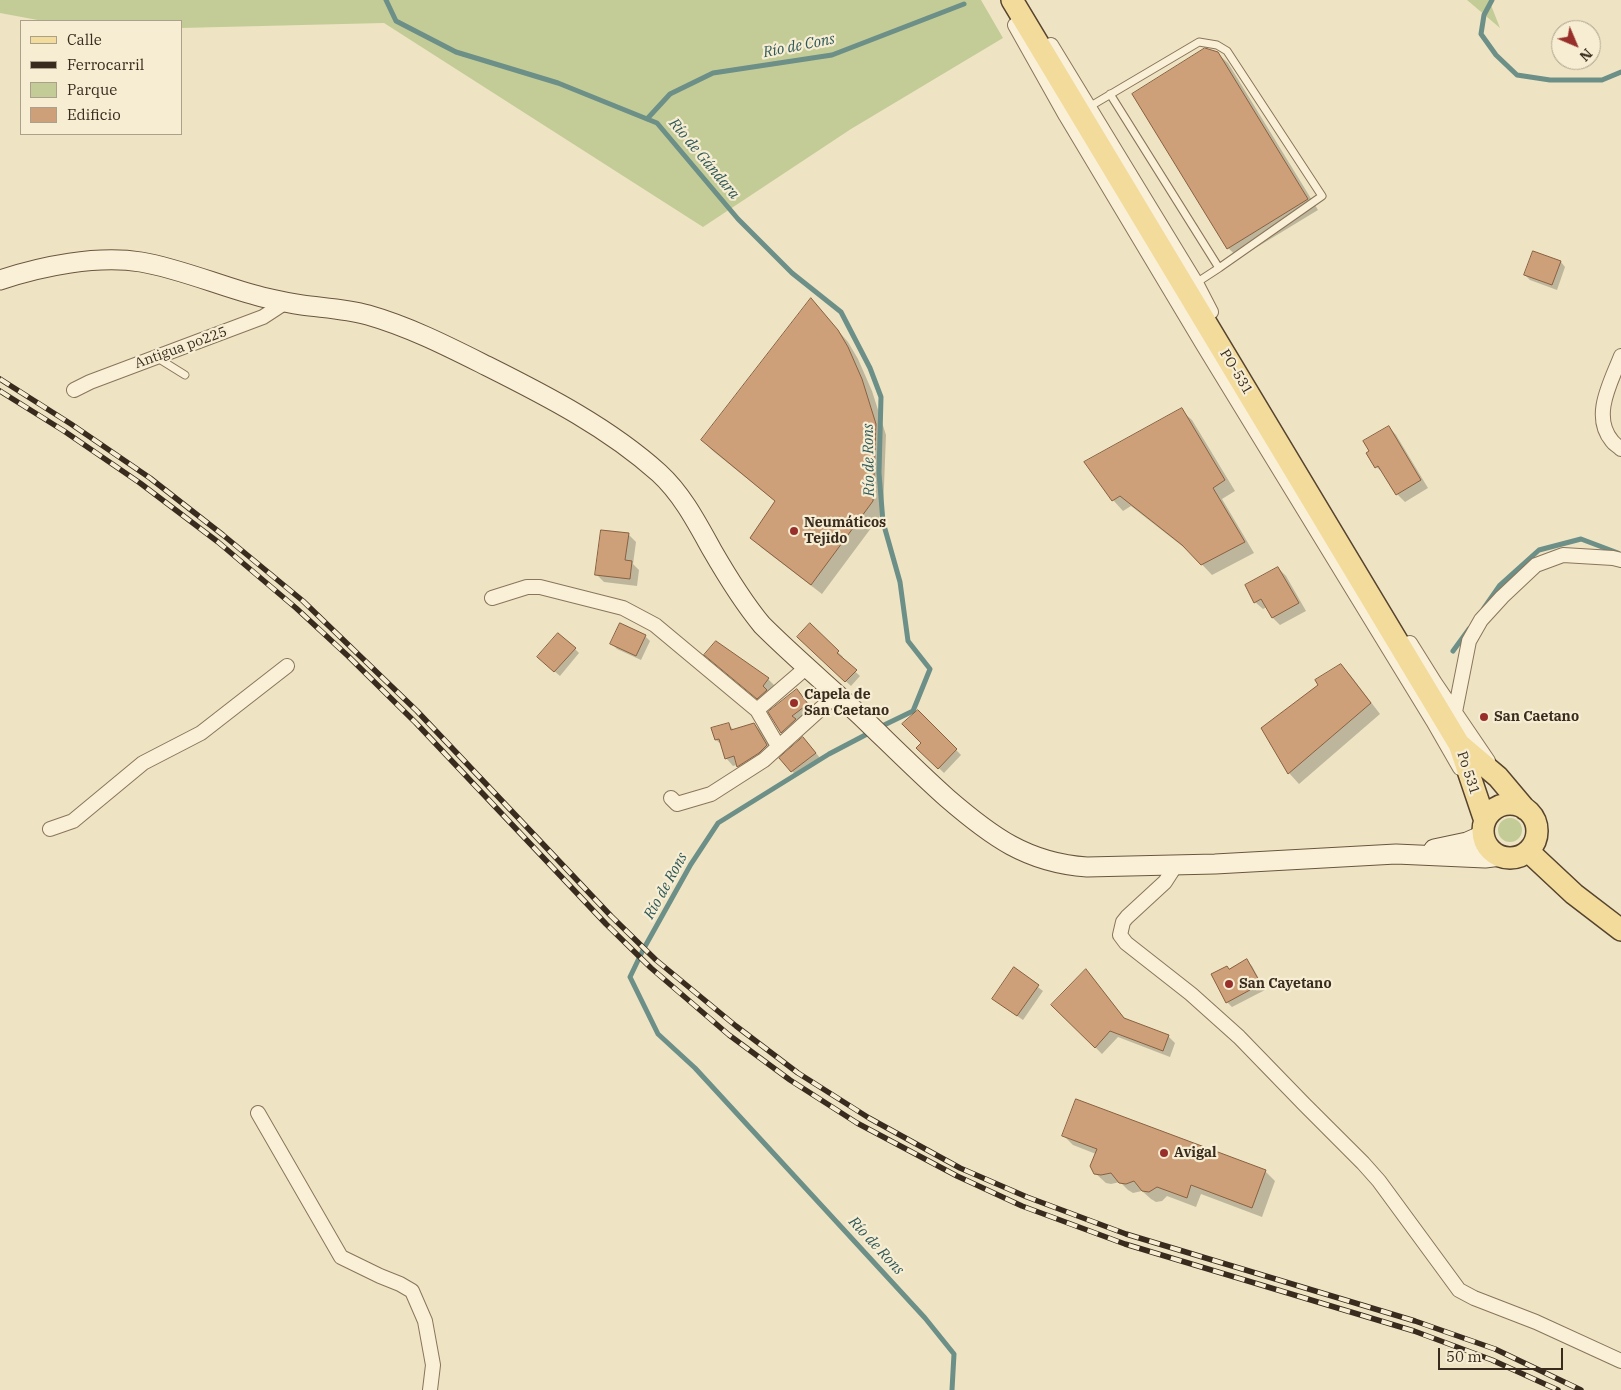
<!DOCTYPE html>
<html>
<head>
<meta charset="utf-8">
<style>
  body { margin:0 }
  #map { position:relative; width:1621px; height:1390px; overflow:hidden; background:#eee4c3; font-family:"IBM Plex Serif",serif }
  canvas { display:block }
  .legend { position:absolute; left:20px; top:20px; width:162px; height:115px; box-sizing:border-box; background:#f6edd3; border:1px solid #aaa08b; margin:0; padding:6px 9px; list-style:none; font-size:15px; color:#392c1e }
  .legend li { display:flex; align-items:center; gap:10px; height:25px }
  .legend b { width:25px; border:1px solid #aaa08b }
  .north { position:absolute; left:1551px; top:20px; width:50px; height:50px; box-sizing:border-box; background:#f6edd3; border:1px solid #aaa08b; border-radius:50%; rotate:135deg; font-size:14px; font-weight:700; line-height:20px; text-align:center; color:#392c1e }
  .north::after { content:''; display:block; margin:auto; width:18px; height:22px; background:#982f2a; clip-path:polygon(50% 0,100% 100%,50% 72%,0 100%) }
  .scale { position:absolute; left:1438px; top:1348px; width:125px; height:22px; box-sizing:border-box; border:2px solid #392c1e; border-top:0; padding-left:6px; font-size:15px; line-height:18px; white-space:nowrap; color:#392c1e; -webkit-text-stroke:4px #f6edd3; paint-order:stroke }
</style>
</head>
<body>
<div id="map">
<canvas width="1621" height="1390"></canvas>
<ul class="legend">
<li><b style="height:6px;background:#f2db9b"></b>Calle</li>
<li><b style="height:6px;background:#392c1e"></b>Ferrocarril</li>
<li><b style="height:14px;background:#c3cc97"></b>Parque</li>
<li><b style="height:14px;background:#cda079"></b>Edificio</li>
</ul>
<div class="north">N</div>
<div class="scale">50 m</div>
</div>
<script>
const ctx = document.querySelector('canvas').getContext('2d');
ctx.lineJoin = 'round';
function paint(path, color) {
  ctx.fillStyle = color;
  ctx.fill(path, 'evenodd');
}
function trace(path, color, width, dash) {
  ctx.strokeStyle = color;
  ctx.lineWidth = width;
  ctx.lineCap = dash ? 'butt' : 'round';
  ctx.setLineDash(dash || []);
  ctx.stroke(path);
}
function drawText(font, color, halo, rows, align = 'center') {
  ctx.font = font + ' "IBM Plex Serif",serif';
  ctx.lineWidth = 4.5;
  ctx.setLineDash([]);
  ctx.textBaseline = 'middle';
  ctx.strokeStyle = halo;
  ctx.fillStyle = color;
  for (const [text, x, y, turn = 0] of rows) {
    ctx.save();
    ctx.translate(x, y);
    ctx.rotate((+turn || 0) * Math.PI / 180);
    ctx.textAlign = isNaN(turn) ? turn : align;
    if (halo) ctx.strokeText(text, 0, 0);
    ctx.fillText(text, 0, 0);
    ctx.restore();
  }
}
const green = new Path2D(`
  M0 0H981L1003 38 851 129 703 227 384 23 181 28V21H43L0 13Z
  M1467 0H1489L1500 28Z
  M1498 830a12 12 0 1 1 24 0a12 12 0 1 1-24 0Z`);
const shadow = new Path2D(`
  M1217 53 1228 63 1318 210 1239 258 1228 248Z
  M1533 252 1561 262 1565 267 1557 290 1530 280 1525 275Z
  M811 299 848 342 858 359 872 391 886 435 883 512 822 594 762 548 752 538 776 502 713 451 702 440Z
  M1181 410 1192 420 1235 491 1222 499 1254 553 1212 575 1191 553 1131 506 1123 511 1113 500Z
  M1389 427 1396 435 1428 488 1405 502 1397 494 1385 474 1376 467Z
  M628 534 636 542 633 564 639 570 637 586 604 582 596 574Z
  M1278 568 1286 576 1306 611 1280 625 1273 618 1267 607 1263 609 1255 602Z
  M810 625 843 657 841 659 860 676 851 686 798 637Z
  M645 636 650 641 641 660 617 649 612 644Z
  M716 642 768 679 776 687 765 705 714 662Z
  M575 649 579 653 560 676 543 662Z
  M1341 665 1351 676 1380 714 1299 784 1289 773 1263 728 1320 685Z
  M797 690 812 709 796 721 800 725 786 737 782 732Z
  M918 711 961 755 944 773 918 748 922 743Z
  M728 724 734 730 754 724 762 732 774 753 745 774 737 765 733 766 726 758 722 745 716 740Z
  M808 743 820 758 797 776 792 771Z
  M1247 961 1252 966 1265 990 1232 1007 1227 1002 1229 970Z
  M1014 969 1043 991 1023 1020 998 1003Z
  M1086 970 1126 1020 1168 1036 1175 1043 1170 1057 1118 1037 1102 1054 1053 1005Z
  M1063 1135 1265 1171 1275 1181 1262 1217 1201 1194 1196 1207 1167 1196 1162 1201 1156 1202 1151 1199 1142 1191 1133 1193 1128 1190 1120 1182 1111 1184 1106 1183 1095 1173 1096 1154 1073 1145Z`);
const stream = new Path2D(`
  M386 0 396 21 456 52 558 83 657 123 738 219 792 273 841 312 870 368 881 397 879 473 883 522 900 582 908 641 930 669 913 711 878 728
  M1492 0 1484 15 1481 34 1496 55 1517 75 1550 80H1602L1621 72
  M647 119 670 94 713 73 832 55 964 4
  M1484 608 1500 585 1539 550 1581 539 1618 553
  M1453 651 1469 629
  M871 732 829 754 718 823 691 864 643 950 630 977 658 1034 695 1068 925 1318 954 1354 952 1390`);
const building = new Path2D(`
  M1205 48 1218 52 1308 199 1227 249 1132 94Z
  M1533 251 1561 261 1552 285 1524 275Z
  M811 298 838 330 848 347 862 379 876 424 873 501 811 585 750 538 775 501 701 440Z
  M1182 408 1225 480 1213 488 1245 542 1201 565 1182 545 1120 496 1112 501 1084 462Z
  M1389 426 1421 480 1396 495 1378 466 1375 468 1366 453 1369 451 1363 441Z
  M601 530 629 533 625 560 632 561 630 579 595 575Z
  M1278 567 1299 603 1272 618 1261 599 1254 603 1245 585Z
  M620 623 646 635 636 656 610 644Z
  M810 623 839 651 837 653 857 670 845 682 797 637Z
  M558 633 576 648 554 672 537 657Z
  M716 641 769 678 763 686 767 690 757 699 704 655Z
  M1341 664 1371 703 1288 774 1261 728 1318 685 1315 680Z
  M797 689 808 704 792 716 796 719 781 733 768 712Z
  M918 710 957 749 938 769 916 748 921 743 902 724Z
  M729 723 731 730 754 723 767 745 759 753 737 767 734 756 725 759 719 739 715 740 711 728Z
  M803 737 816 753 791 772 779 758Z
  M1247 959 1261 984 1226 1003 1211 974 1227 966 1229 969Z
  M1014 967 1039 985 1017 1016 992 999Z
  M1086 969 1124 1018 1169 1035 1163 1051 1110 1031 1095 1048 1051 1005Z
  M1076 1099 1266 1170 1252 1208 1191 1185 1187 1198 1157 1187 1149 1192 1142 1191 1134 1181 1126 1184 1119 1183 1111 1173 1101 1175 1094 1174 1090 1166 1097 1149 1062 1136Z`);
const service = new Path2D(`
  M1110 94 1219 268 1196 283
  M1089 107 1199 42 1217 45 1227 51 1322 196 1219 268
  M156 357 185 375`);
const minor = new Path2D(`
  M1015 25 1066 116 1203 345 1433 721 1460 768
  M1051 45 1196 283 1211 312
  M1621 356C1611 382 1591 416 1612 441 1614 444 1618 446 1621 449
  M74 390 90 382 263 317 286 302
  M492 598 527 587H540L623 608 655 625 757 710 778 746
  M1410 643 1435 683 1488 761
  M757 710 807 667
  M1455 712 1469 641 1481 620 1502 597 1536 565 1563 555 1613 558 1621 560
  M671 798 677 804 711 794 764 760 837 694
  M50 829 73 821 143 763 201 733 287 666
  M1176 865 1165 882 1127 917 1123 922 1120 935 1126 943 1191 994 1239 1037 1304 1104 1363 1163 1379 1181 1459 1290 1474 1298 1536 1322 1621 1361
  M258 1113 341 1257 380 1276 400 1284 412 1291 425 1321 433 1365 430 1390`);
const secondary = new Path2D(`
  M0 280C42 266 97 255 141 262 182 269 222 287 262 297 275 300 288 303 302 305 324 308 346 309 368 315 410 327 449 347 487 366 547 396 609 428 659 473 682 494 697 523 712 550 727 576 743 602 762 625 795 658 831 688 865 720 892 746 919 773 947 798 991 836 1027 863 1087 867L1215 864 1396 854 1485 858 1501 856
  M1434 849 1467 842 1483 835`);
const primary = new Path2D(`
  M1012 0 1459 744 1485 821
  M1459 744 1498 777 1525 809
  M1483 831a27 27 0 1 1 54 0a27 27 0 1 1-54 0Z
  M1528 851 1574 894 1621 930`);
const rail = new Path2D(`
  M0 379 71 424 150 478 223 535 303 601 417 711 611 916 656 960 736 1026 798 1073 869 1118 960 1168 1027 1197 1126 1234 1415 1321 1495 1349 1581 1390
  M0 391 64 431 140 483 218 542 296 608 348 656 416 723 606 924 651 968 729 1035 790 1080 857 1123 957 1176 1022 1206 1125 1244 1414 1331 1492 1360 1558 1390`);
const markers = [
  [794,531,5,"#982f2a"],
  [794,703,5,"#982f2a"],
  [1484,717,5,"#982f2a"],
  [1229,984,5,"#982f2a"],
  [1164,1153,5,"#982f2a"]
];
const streetNames = [
  ["Antigua po225",181,348,-20],
  ["PO-531",1236,372,59],
  ["Po 531",1468,773,72]
];
const poiNames = [
  ["Neumáticos",804,523],
  ["Tejido",804,539],
  ["Capela de",804,695],
  ["San Caetano",804,711],
  ["San Caetano",1494,717],
  ["San Cayetano",1239,984],
  ["Avigal",1174,1153]
];
const waterNames = [
  ["Río de Cons",799,46,-11],
  ["Río de Gándara",704,159,50],
  ["Río de Rons",869,460,-91],
  ["Río de Rons",666,886,-61],
  ["Río de Rons",876,1246,47]
];
paint(green, '#c3cc97');
paint(shadow, '#0003');
trace(stream, '#6c8f88', 5);
paint(building, '#cda079');
trace(building, '#886040', 1);
trace(service, '#89755a', 9);
trace(minor, '#89755a', 16);
trace(secondary, '#6a563d', 21);
trace(primary, '#56432e', 24);
trace(service, '#f9f0d7', 7);
trace(minor, '#f9f0d7', 14);
trace(secondary, '#f9f0d7', 19);
trace(primary, '#f2db9b', 21);
trace(rail, '#392c1e', 5.5);
trace(rail, '#f6edd3', 4, [11]);
for (const [x, y, r, color] of markers) {
  const dot = new Path2D();
  dot.arc(x, y, r, 0, 2 * Math.PI);
  ctx.fillStyle = color;
  ctx.fill(dot);
  trace(dot, '#f6edd3', 2);
}
drawText('14px', '#392c1e', '#f6edd3', streetNames);
drawText('bold 14px', '#392c1e', '#f6edd3', poiNames, 'left');
drawText('italic 15px', '#2d5858', '#f6edd3', waterNames);
</script>
</body>
</html>
